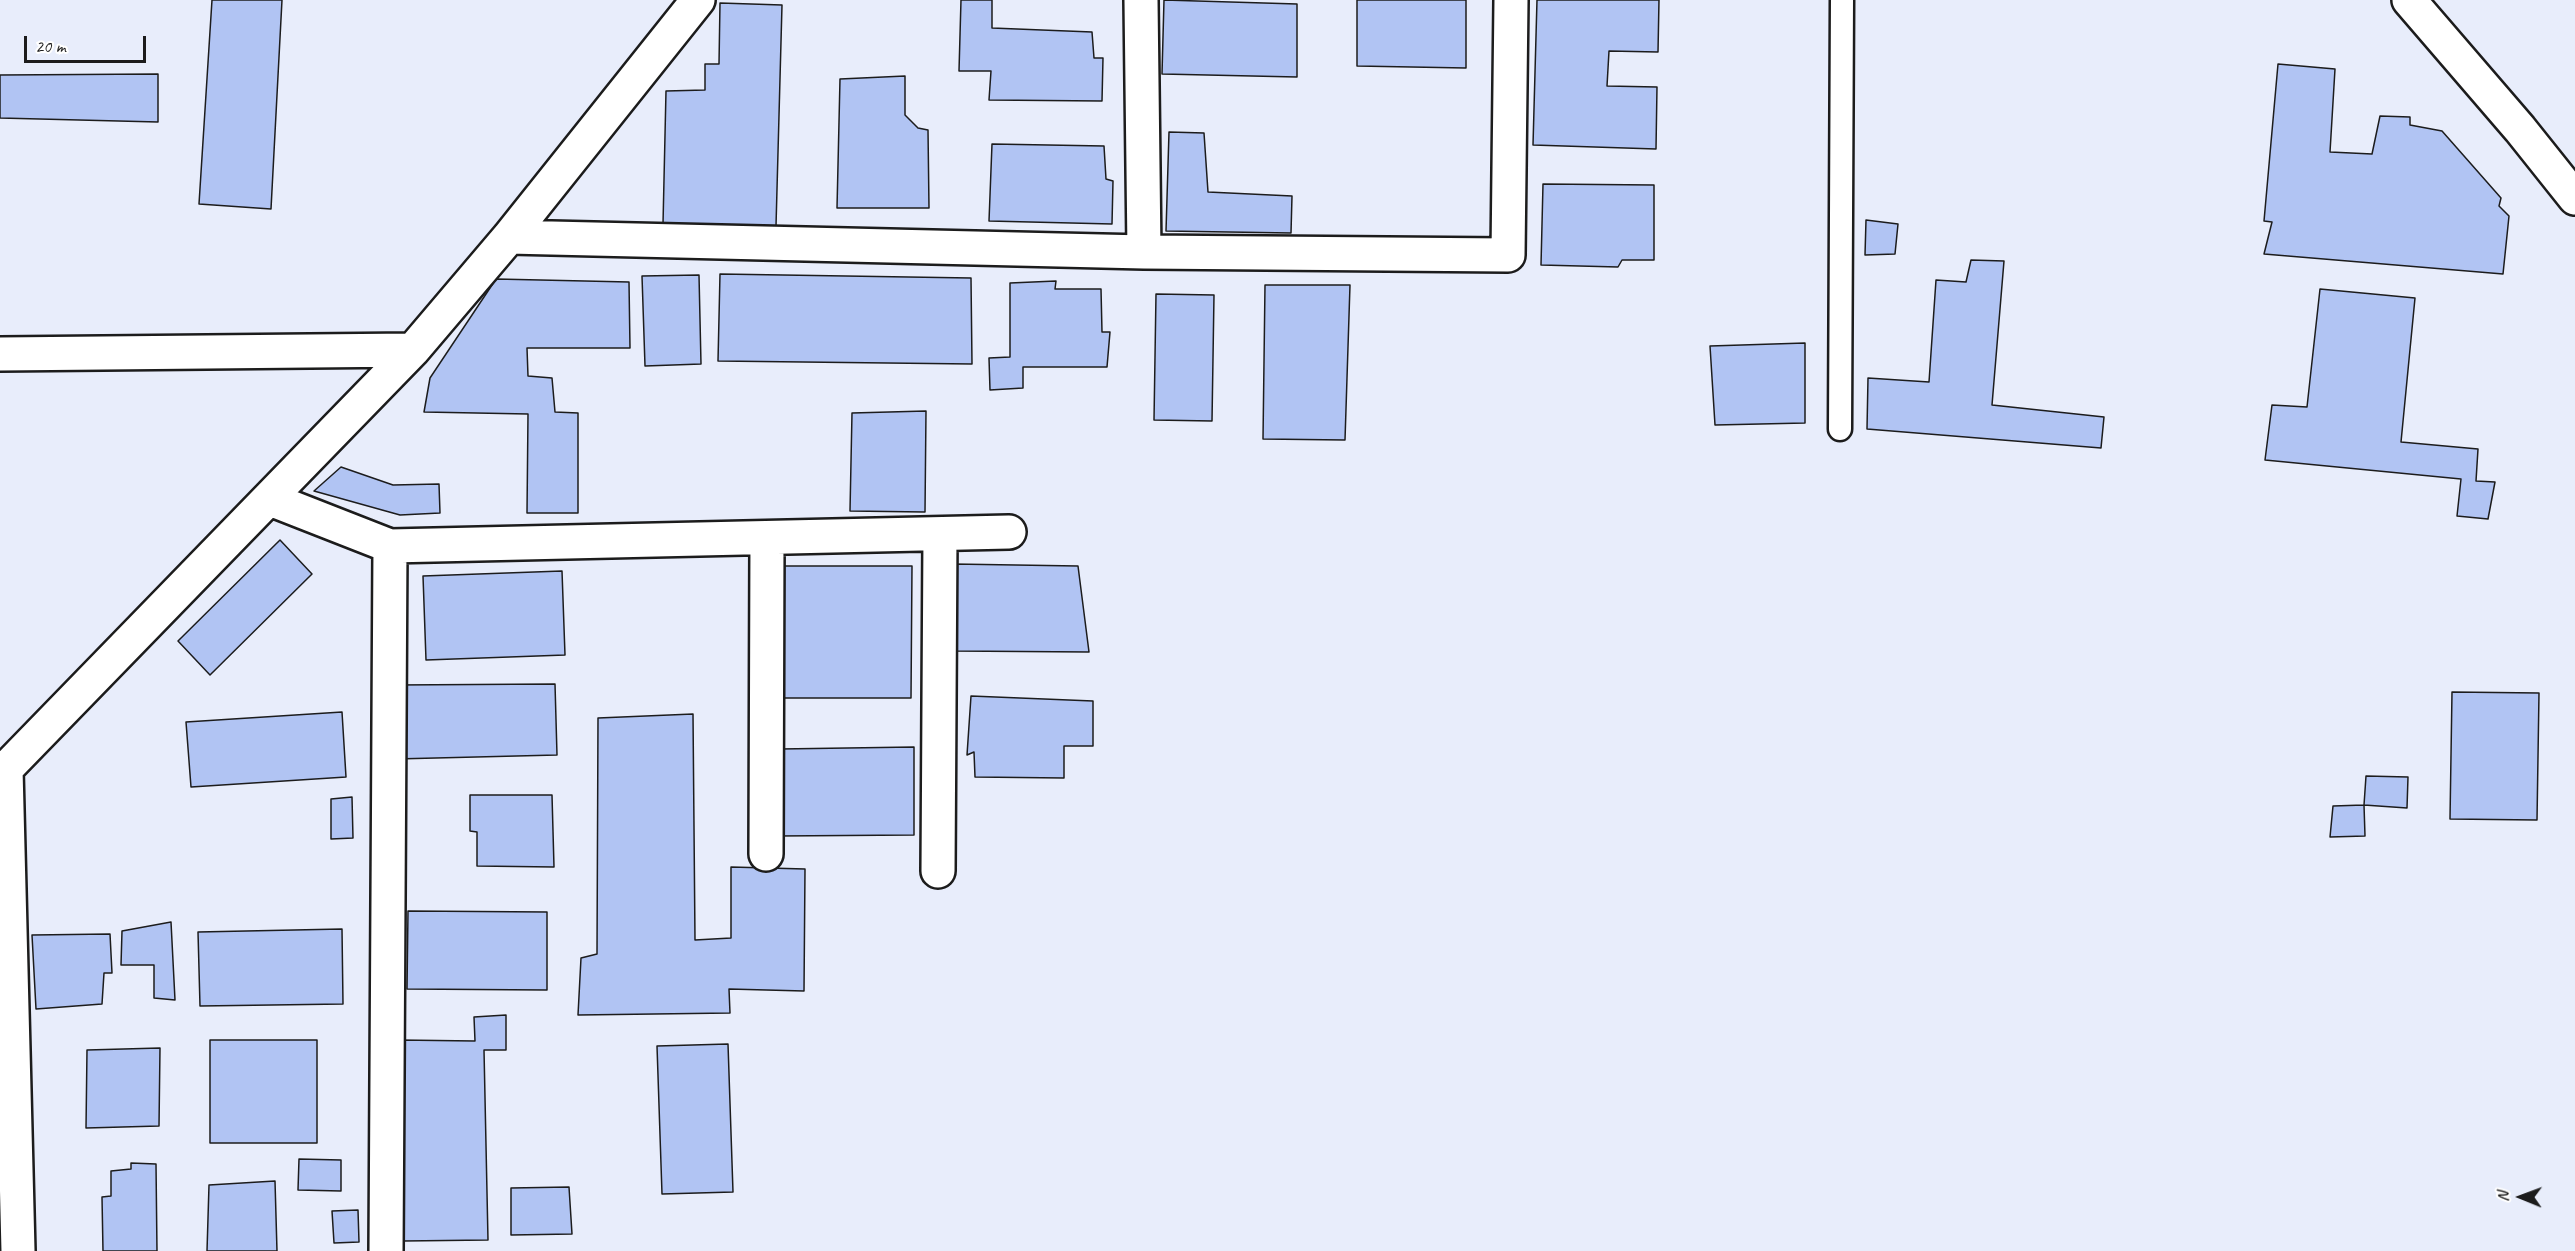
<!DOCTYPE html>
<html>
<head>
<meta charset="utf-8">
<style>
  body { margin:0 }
  #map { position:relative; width:2575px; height:1251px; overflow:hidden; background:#e8edfb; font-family:Caveat,sans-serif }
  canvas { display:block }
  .north { position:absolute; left:2491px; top:1167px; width:60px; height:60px; -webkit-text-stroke:4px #fff; paint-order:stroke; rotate:271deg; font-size:16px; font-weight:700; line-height:24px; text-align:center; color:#1c1c1c }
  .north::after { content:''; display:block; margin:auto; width:21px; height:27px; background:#1c1c1c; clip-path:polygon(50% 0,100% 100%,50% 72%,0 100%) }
  .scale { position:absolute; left:24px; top:36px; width:122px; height:27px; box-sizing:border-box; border:3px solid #1c1c1c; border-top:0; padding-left:8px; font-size:18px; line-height:21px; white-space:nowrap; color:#1c1c1c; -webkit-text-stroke:4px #fff; paint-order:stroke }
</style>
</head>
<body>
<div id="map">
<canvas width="2575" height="1251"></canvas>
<div class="north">N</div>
<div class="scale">20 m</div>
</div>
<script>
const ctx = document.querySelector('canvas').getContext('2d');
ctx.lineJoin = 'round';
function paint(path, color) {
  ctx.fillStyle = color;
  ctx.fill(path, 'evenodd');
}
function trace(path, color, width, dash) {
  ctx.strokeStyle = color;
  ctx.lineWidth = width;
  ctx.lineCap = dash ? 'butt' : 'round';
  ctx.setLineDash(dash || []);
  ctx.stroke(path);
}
const building = new Path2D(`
  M212 0H282L271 209 199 204Z
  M961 0H992V28L1092 32 1094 58H1103L1102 101 989 100 991 71H959Z
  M1164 0 1297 4V77L1162 74Z
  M1357 0H1466V68L1357 66Z
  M1537 0H1659L1658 52 1609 51 1607 86 1657 87 1656 149 1533 145Z
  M720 3 782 5 776 226 663 224 666 91 705 90V64H719Z
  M2278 64 2335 69 2330 152 2372 154 2380 116 2410 117V125L2442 131 2501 198 2499 206 2509 216 2503 274 2264 254 2272 222 2264 221Z
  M158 74V122L0 118V75Z
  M905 76V115L918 128 928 130 929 208H837L840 79Z
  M1169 132 1204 133 1208 192 1292 196 1291 233 1166 231Z
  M992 144 1104 146 1106 179 1113 181 1112 224 989 221Z
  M1543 184 1654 185V260H1622L1618 267 1541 265Z
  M1866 220 1898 224 1895 254 1865 255Z
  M1971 260 2004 261 1992 405 2104 417 2101 448 1867 429 1868 378 1929 382 1936 280 1966 282Z
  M720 274 971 278 972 364 718 361Z
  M699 275 701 364 645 366 642 276Z
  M496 279 629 282 630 348H527L528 376 552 378 555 412 578 413V513H527L528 414 424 412 430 378Z
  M1056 281 1055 289H1101L1102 332H1110L1107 367H1023V388L990 390 989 358 1010 357V283Z
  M1265 285H1350L1345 440 1263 439Z
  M2320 289 2415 298 2401 442 2478 449 2476 481 2495 482 2488 519 2457 516 2461 479 2265 460 2272 405 2307 407Z
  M1156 294 1214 295 1212 421 1154 420Z
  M1805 343V423L1715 425 1710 346Z
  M926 411 925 512 850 511 852 413Z
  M341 467 393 485 439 484 440 513 400 515 314 491Z
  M280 540 312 574 210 675 178 641Z
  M953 564 1078 566 1089 652 953 651Z
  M779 566H912L911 698H779Z
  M562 571 565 655 426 660 423 576Z
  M555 684 557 755 395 759 394 685Z
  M2452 692 2539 693 2537 820 2450 819Z
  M971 696 1093 701V746H1064V778L975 777 974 752 967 755Z
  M342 712 346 777 191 787 186 722Z
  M693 714 695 940 731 938V867L805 869 804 991 729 989 730 1013 578 1015 581 958 597 954 598 718Z
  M914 747V835L777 836 780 749Z
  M2366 776 2408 777 2407 808 2364 805Z
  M470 795H552L554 867 477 866V832L470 831Z
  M352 797 353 838 331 839V799Z
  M2364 805 2365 836 2330 837 2333 806Z
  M408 911 547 912V990L407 989Z
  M171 922 175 1000 154 998V965H121L122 931Z
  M342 929 343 1004 200 1006 198 932Z
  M110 934 112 973H104L102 1004 36 1009 32 935Z
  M506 1015V1050H484L488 1240 403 1241 399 1040 475 1041 474 1017Z
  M210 1040H317V1143H210Z
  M728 1044 733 1192 662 1194 657 1046Z
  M160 1048 159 1126 86 1128 87 1050Z
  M299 1159 341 1160V1191L298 1190Z
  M131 1163 156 1164 157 1251H103L102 1197 111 1196V1171L131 1169Z
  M275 1181 277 1251H207L209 1185Z
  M569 1187 572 1234 511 1235V1188Z
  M358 1210 359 1242 334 1243 332 1211Z`);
const lane = new Path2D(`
  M1840 429 1842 0`);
const street = new Path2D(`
  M1141 0 1144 252
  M2409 0 2520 129 2575 198
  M509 237 1144 252 1508 255 1511 0
  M0 354 413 350
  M270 499 390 546 386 1251
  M390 546 1009 532
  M6 769 18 1251
  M0 775 413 350 509 237 698 0
  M766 854 767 538
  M938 871 940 534`);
paint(building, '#b1c4f3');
trace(building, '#1c1c1c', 1.5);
trace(lane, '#1c1c1c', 27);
trace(street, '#1c1c1c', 38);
trace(lane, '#fff', 22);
trace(street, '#fff', 33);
</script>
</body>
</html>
